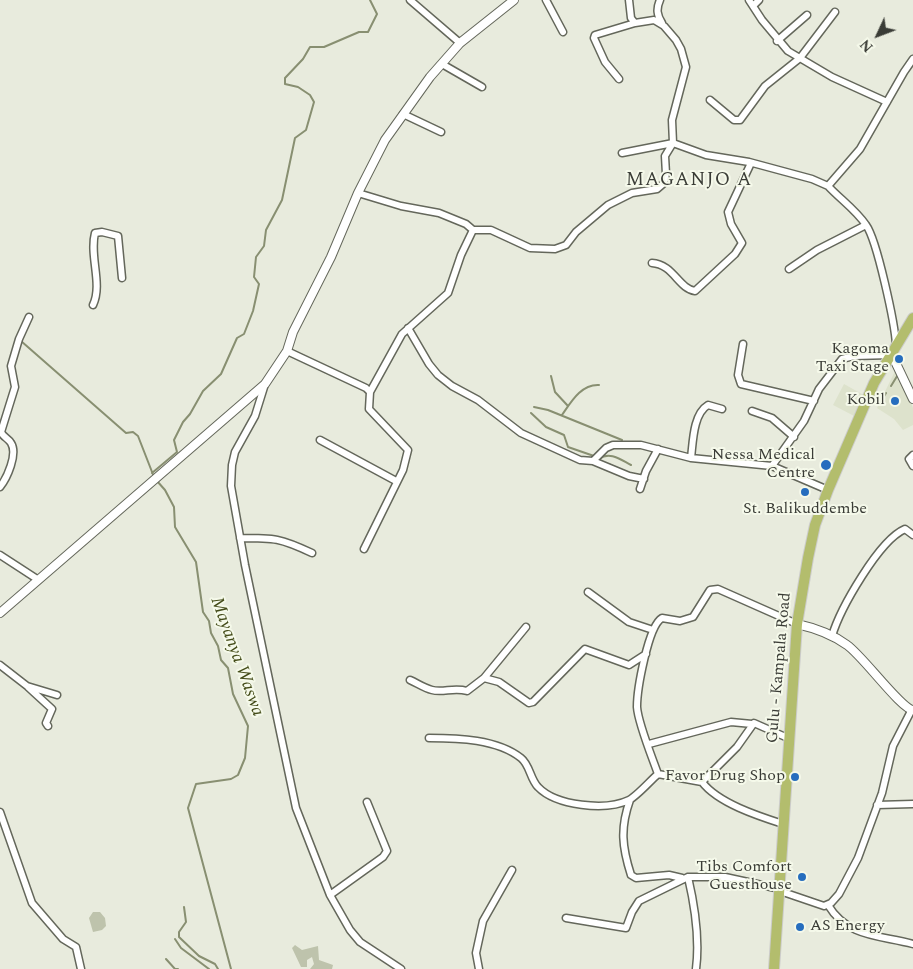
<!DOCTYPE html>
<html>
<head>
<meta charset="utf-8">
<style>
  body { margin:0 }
  #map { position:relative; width:913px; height:969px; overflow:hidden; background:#e8ebdd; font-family:Spectral,serif }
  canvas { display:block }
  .north { position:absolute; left:853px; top:10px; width:50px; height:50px; -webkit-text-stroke:4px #f5f9ea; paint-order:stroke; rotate:227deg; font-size:14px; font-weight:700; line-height:20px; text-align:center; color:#3a3c36 }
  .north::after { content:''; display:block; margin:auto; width:18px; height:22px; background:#3a3c36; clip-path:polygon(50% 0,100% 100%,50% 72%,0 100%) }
</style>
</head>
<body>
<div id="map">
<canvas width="913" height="969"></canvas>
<div class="north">N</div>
</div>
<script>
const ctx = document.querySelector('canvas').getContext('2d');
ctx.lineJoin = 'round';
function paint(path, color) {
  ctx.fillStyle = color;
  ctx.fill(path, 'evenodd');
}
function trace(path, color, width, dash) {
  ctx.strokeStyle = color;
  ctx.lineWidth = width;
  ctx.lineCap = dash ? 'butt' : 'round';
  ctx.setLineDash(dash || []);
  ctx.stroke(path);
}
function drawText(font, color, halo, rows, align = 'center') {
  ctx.font = font + ' Spectral,serif';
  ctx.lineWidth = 4;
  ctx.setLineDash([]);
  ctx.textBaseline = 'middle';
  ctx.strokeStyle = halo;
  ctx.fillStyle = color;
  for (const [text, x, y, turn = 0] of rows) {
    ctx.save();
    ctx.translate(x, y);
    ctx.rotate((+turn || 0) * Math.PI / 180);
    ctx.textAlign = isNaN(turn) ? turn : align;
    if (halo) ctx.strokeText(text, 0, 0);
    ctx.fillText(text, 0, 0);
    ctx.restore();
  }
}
const built = new Path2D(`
  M897 367 913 408V425L903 430 894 419 877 408Z
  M844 384 869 398 858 418 833 405Z`);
const green = new Path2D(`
  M93 912H100L105 918 106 926 102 930 93 932 89 918Z
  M295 945 302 950 318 946 319 960 333 965 332 969H310L314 964 312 957 307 960V967H301L292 948Z`);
const stream = new Path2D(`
  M21 341 126 433 133 432 138 436 154 477
  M551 376 555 392 568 406
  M891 386 899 373
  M880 403 886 393
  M534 407 548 410 622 440
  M531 413 546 427 564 435 568 447 594 456
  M562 415C571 402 581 384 599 385
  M599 459C610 451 621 460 631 465
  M609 464 618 469
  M152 473 177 452 174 440 183 422 190 414 203 391 221 374 237 338 244 334 253 311 259 284 254 277 256 257 264 246 266 230 282 200 295 138 306 130 314 102 310 95 298 87 285 84V78L303 59 310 47H324L359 32H368L377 14 370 0
  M157 481 165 490 174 507 175 527 196 562 203 612 209 621 211 633 218 646 221 660 228 668 233 694 248 726 245 758 238 775 231 779 196 784 188 808 231 969
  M184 907 186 922 179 932V937L199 956 215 964 218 969
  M175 939 181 948 209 969
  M166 959 175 969H178`);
const minor = new Path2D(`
  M410 0 460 43
  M546 0 563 32
  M660 0C656 9 657 15 662 23
  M749 0 762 20 788 51 832 77 887 102
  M753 6 759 0
  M777 41 807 15
  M442 64 482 87
  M619 79 605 62 594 38 595 35 635 23
  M710 100 734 120H740L765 86 800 58 835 12
  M403 114 441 132
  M622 153 673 143 706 155 749 162 812 179 828 186 860 149 904 72 913 59
  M828 186C840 199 856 210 866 225 877 240 895 324 896 345
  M358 193 401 206 439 213 466 224 473 230H491L530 248 555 249 566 245 576 232 608 205 632 193 657 189 664 183 666 174 665 156 673 143 672 120 686 67 681 49 676 40 664 26 654 20 635 23 631 18 629 0
  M652 263C673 264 679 289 695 291L735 254 742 243 731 224 728 212 751 163
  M789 269 817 250 866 225
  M93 305C103 284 89 256 95 233L102 232 118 236 122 278
  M408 328 429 364 438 375 452 386 478 400 521 433 580 460 593 461 606 448 613 445H641L691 458 772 466 828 490
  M743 344 738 375 741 384 814 401
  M287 351 366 388 370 392 369 409 408 450 403 470 364 549
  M265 384 255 416 235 452 232 465 231 486 245 565 296 808 330 895 350 930 360 942 401 969
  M370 392 402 334 448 293 461 255 473 230
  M752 411 772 418 794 437
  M320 440 396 481
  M913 455 909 459 913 466
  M691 458C693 442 693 414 708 405L722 409
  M593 461 629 476 644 479
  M772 466 804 421 819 389 842 359 854 356 891 355
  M0 487C7 478 18 454 11 443 8 438 3 437 1 432L15 387 11 366 19 339 29 317
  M640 489 646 471 658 449
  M240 538C275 538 280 538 312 553
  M0 555 37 579
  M588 592 629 622 653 630
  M832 636C840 609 879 540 905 529L913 535
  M0 665 27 686 57 695
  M484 678 526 627
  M410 680C417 683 424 688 432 690 443 693 454 687 467 691L484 678 499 682 529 703 533 702 585 649 629 665 646 654
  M28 687 52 709 46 723 48 726
  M429 738C458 738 497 739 521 758 530 765 530 779 538 787 556 806 606 811 629 800 637 796 650 781 658 774
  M649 744 731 722 752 724
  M658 774C652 757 638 723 637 707 637 690 648 626 662 618L680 621 693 617 710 590 718 589 797 624
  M658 774 702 782 737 747 754 723 790 739
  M702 782C718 803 758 816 783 824
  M630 800C620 828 622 847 631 875L636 878 669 875 682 878
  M877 805 913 804
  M0 812 32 903 63 939 76 947 81 969
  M688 877C695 907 700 938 696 969
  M780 891 824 906 831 903 839 894 858 858 882 793 893 746 911 711
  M330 895 383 857 387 851 367 802
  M828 905C848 938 880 935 913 944
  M566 918 626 928 632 912 639 901 688 877H725L780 889
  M479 969 476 953 483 921 512 870`);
const tertiary = new Path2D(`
  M892 355 913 399
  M0 613 265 384 287 351 293 332 331 257 358 193 385 140 430 77 460 43 514 0
  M797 624C815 628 832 634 847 645 863 656 901 709 913 710`);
const primary = new Path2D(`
  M774 969 797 624 808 558 815 525 828 490 874 383 913 318`);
const markers = [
  [899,359,5,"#266dbe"],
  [895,401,5,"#266dbe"],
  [826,465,6,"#266dbe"],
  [805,492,5,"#266dbe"],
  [795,777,5,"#266dbe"],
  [802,877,5,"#266dbe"],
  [800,927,5,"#266dbe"]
];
const poiNames = [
  ["Kagoma",889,350],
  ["Taxi Stage",889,368],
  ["Kobil",885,401],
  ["Nessa Medical",815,456],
  ["Centre",815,474],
  ["St. Balikuddembe",805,510,"center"],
  ["Favor Drug Shop",785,777],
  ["Tibs Comfort",792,868],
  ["Guesthouse",792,886],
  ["AS Energy",810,927,"left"]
];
const streetNames = [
  ["Gulu - Kampala Road",780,668,-85]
];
const waterNames = [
  ["Mayanya Waswa",236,657,70]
];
const quarterNames = [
  ["MAGANJO A",689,181]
];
paint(built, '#dde2cc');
paint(green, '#bec3ac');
trace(stream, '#888f71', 2);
trace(minor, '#64675b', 9);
trace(tertiary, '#64675b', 10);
trace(primary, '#cccccb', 12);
trace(minor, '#fff', 6);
trace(tertiary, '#fff', 8);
trace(primary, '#b3bd6d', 10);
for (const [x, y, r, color] of markers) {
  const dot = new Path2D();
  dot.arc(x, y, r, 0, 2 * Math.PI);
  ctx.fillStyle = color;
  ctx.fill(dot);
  trace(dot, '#f5f9ea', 2);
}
drawText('16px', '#3a3c36', '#f5f9ea', poiNames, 'right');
drawText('16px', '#3a3c36', '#f5f9ea', streetNames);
drawText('italic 18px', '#434b18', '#f5f9ea', waterNames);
ctx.letterSpacing = '1px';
drawText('19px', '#3a3c36', '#f5f9ea', quarterNames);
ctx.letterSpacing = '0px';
</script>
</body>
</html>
